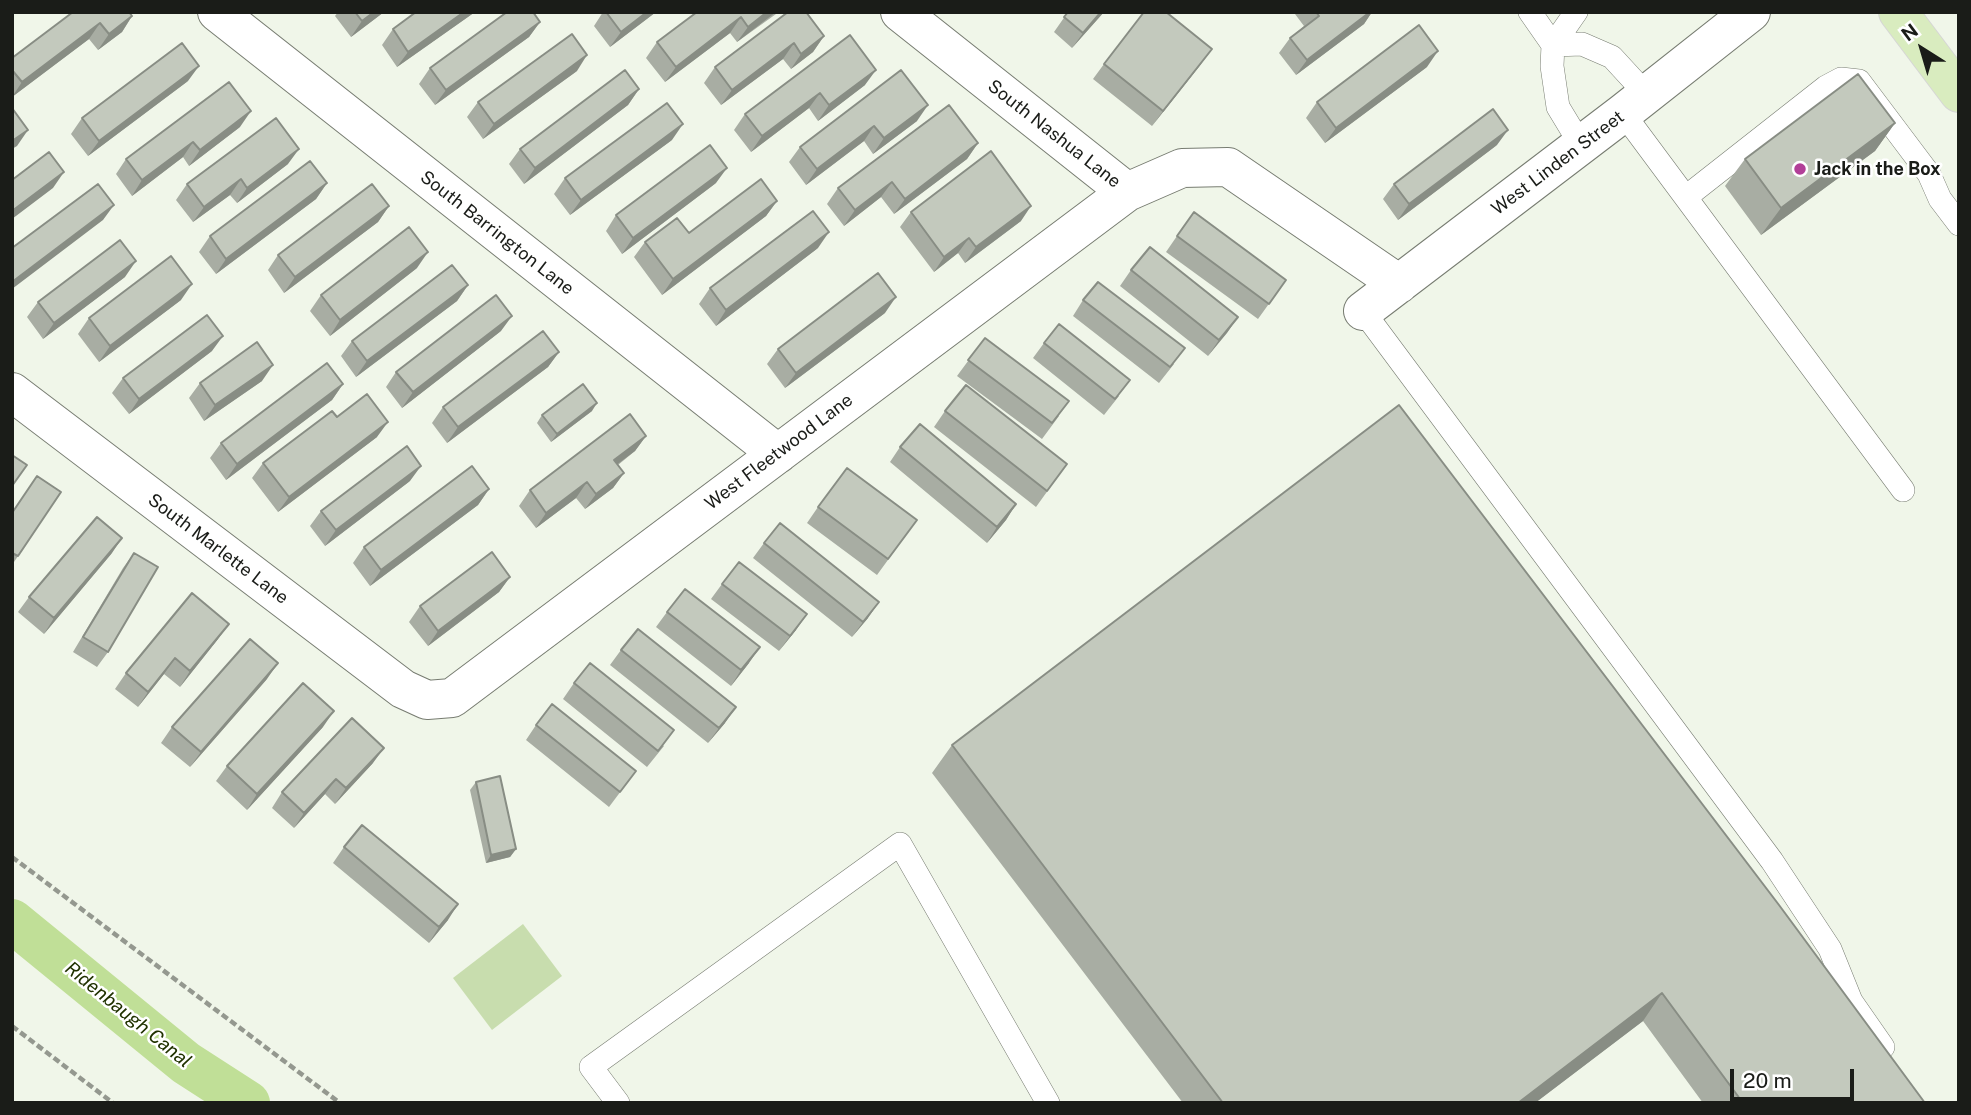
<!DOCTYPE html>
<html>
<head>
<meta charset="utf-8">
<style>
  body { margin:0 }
  #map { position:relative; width:1971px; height:1115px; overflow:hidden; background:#f0f6e9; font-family:"Public Sans",sans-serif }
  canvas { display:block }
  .frame { position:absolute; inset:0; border:14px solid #1a1c18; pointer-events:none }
  .north { position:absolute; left:1887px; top:14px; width:70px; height:70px; -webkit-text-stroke:5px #fff; paint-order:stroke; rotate:323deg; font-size:19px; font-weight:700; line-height:28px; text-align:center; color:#1a1c18 }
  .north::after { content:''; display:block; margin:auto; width:24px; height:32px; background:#1a1c18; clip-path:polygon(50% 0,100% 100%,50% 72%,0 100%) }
  .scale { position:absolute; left:1730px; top:1069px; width:124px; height:32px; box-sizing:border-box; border:4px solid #1a1c18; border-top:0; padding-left:9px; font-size:21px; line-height:24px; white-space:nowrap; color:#1a1c18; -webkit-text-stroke:5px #fff; paint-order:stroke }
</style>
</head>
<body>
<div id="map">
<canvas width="1971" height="1115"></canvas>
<div class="frame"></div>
<div class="north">N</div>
<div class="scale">20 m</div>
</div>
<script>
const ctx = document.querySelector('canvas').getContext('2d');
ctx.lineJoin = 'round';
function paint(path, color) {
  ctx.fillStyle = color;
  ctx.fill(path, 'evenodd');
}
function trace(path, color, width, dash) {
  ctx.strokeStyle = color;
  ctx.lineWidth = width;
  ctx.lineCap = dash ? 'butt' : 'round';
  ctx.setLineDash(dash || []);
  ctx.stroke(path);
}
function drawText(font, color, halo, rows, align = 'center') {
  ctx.font = font + ' "Public Sans",sans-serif';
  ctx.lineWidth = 5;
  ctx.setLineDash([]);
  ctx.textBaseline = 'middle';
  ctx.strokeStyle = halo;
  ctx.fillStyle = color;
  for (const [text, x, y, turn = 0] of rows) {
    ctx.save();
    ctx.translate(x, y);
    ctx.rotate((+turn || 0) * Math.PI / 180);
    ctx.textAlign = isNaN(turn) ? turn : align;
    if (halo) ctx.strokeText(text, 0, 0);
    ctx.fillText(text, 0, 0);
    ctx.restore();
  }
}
const green = new Path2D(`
  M523 924 562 976 492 1030 453 978Z`);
const canal = new Path2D(`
  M12 921 186 1063 248 1103`);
const path = new Path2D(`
  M12 857 340 1103
  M12 1026 113 1103`);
const service = new Path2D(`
  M1530 12 1553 45
  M1576 12 1553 45 1552 66 1558 107 1581 145
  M1553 45 1582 44 1612 57 1646 94
  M1623 113 1903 490
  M1686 197 1826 87 1841 79 1859 81 1929 174 1940 199 1959 224
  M1363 311 1772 861 1830 949 1851 1001 1883 1047
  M618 1103 591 1067 900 844 1048 1103`);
const minor = new Path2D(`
  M217 12 778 454
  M900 12 1127 192 1182 168 1228 167 1399 284
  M1363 311 1623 113 1751 12
  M12 392 403 689 427 700 452 698 1127 192`);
const primary = new Path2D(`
  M1898 12 1959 93`);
const wall = new Path2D(`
  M73 12 132 16 122 32 98 50 89 39 12 97V58Z
  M338 12H384L351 37 335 16Z
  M416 12H475L397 67 382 45 393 29Z
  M603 12H656L610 47 594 26Z
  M697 12 776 14 737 42 730 33 665 82 646 58 657 42Z
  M788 12 824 36 813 52 791 69 783 59 721 105 704 83 715 67Z
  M1068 12H1104L1072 48 1054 32Z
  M1297 12H1372L1364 24 1296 75 1279 53 1290 38 1304 26 1295 14Z
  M540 22 529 37 435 105 419 84 430 68Z
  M850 35 865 85 818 121 809 108 751 152 734 130 745 114Z
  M1104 64H1201L1152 126 1093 79Z
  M1427 67 1325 143 1306 118 1317 102Z
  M901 70 917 121 873 154 864 141 806 185 789 162 800 147Z
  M577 71 483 139 467 117 478 102Z
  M188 81 88 156 71 134 82 118Z
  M639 89 628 105 524 184 509 164 520 149Z
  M1895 123 1875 151 1761 235 1725 186 1745 159Z
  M240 127 189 166 183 157 132 196 116 174 126 159Z
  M672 140 570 215 554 194 565 178Z
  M978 143 967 159 894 214 881 197 844 226 827 204 838 188Z
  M1497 145 1398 220 1383 199 1394 184Z
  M288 164 237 203 230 195 193 222 176 200 187 184Z
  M327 183 316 199 216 274 199 252 210 236Z
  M716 183 622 254 606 231 616 215Z
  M777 201 766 216 662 295 634 257 645 242 689 233Z
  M389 206 378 222 284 293 268 270 278 255Z
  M911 212 1021 221 965 263 958 253 934 272 900 227Z
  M1177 236 1286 280 1258 319 1166 252Z
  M818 248 716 326 699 304 710 288Z
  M417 268 330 336 310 311 321 295Z
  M1131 270 1238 317 1208 356 1120 286Z
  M125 277 43 339 27 317 38 302Z
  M468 285 457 301 356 377 341 356 352 341Z
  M181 300 99 362 78 334 89 318Z
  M1083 300 1174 364 1159 383 1073 316Z
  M885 313 785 388 767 364 778 349Z
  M501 331 402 408 386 387 396 372Z
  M985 338 1059 416 1042 439 957 376Z
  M1044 343 1119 396 1104 415 1033 358Z
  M212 351 129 414 112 393 123 378Z
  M559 352 548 367 447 443 432 423 443 407Z
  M262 381 204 421 189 398 200 383Z
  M343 384 332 400 226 480 210 458 221 443Z
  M1399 405 1925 1103H1703L1643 1021 1535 1103H1183L932 773 952 745Z
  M592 411 551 442 537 423 542 415Z
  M945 411 1067 464 1036 507 934 427Z
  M337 417 377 437 278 512 252 478 263 463Z
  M646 436 635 451 618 465 624 473 613 488 585 509 576 498 536 528 519 506 530 490Z
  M900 447 1016 504 1006 520 987 543 890 462Z
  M410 481 325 546 310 526 321 511Z
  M489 489 478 505 370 586 353 563 364 547Z
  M61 492 12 565V512Z
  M818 507 917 520 877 575 807 523Z
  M764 543 868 618 852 637 753 558Z
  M112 553 44 634 18 612 29 597Z
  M134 553 108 652 97 667 73 652 123 568Z
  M510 577 499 592 428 646 409 622 420 606Z
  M722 584 796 630 779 651 711 599Z
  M667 612 749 663 731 686 656 627Z
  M218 639 180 687 164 674 138 707 115 689 126 673Z
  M621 650 725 723 708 743 610 665Z
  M267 679 190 767 161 743 172 727Z
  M574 683 664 746 647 767 563 699Z
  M536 725 636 771 609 807 526 740Z
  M323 727 247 810 216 781 227 766Z
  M373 763 335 804 325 794 294 828 272 808 282 792Z
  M476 782 516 849 510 857 486 863 470 790Z
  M344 847 448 920 429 943 333 863Z`);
const shadedWall = new Path2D(`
  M374 12H384L351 37 362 21Z
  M464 12H475L397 67 408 52Z
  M647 12H656L610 47 621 32Z
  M767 12H776L737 42 748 27Z
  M1101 12H1104L1072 48 1083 33Z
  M1370 12H1372L1364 24 1296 75 1307 60Z
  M132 16 122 32 98 50 109 34Z
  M741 17 730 33 665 82 676 67Z
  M540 22 529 37 435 105 446 90Z
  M100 23 89 39 12 97 22 82Z
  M824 36 813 52 791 69 801 54Z
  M794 43 783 59 721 105 732 90Z
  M1212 49 1201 64 1152 126 1163 111Z
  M1438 51 1427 67 1325 143 1336 128Z
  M587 55 577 71 483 139 494 124Z
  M199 66 188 81 88 156 99 141Z
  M876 70 865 85 818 121 829 105Z
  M639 89 628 105 524 184 535 168Z
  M820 93 809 108 751 152 762 136Z
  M928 105 917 121 873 154 884 138Z
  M251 111 240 127 189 166 200 150Z
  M1895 123 1875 151 1761 235 1781 208Z
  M683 124 672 140 570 215 581 200Z
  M874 126 864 141 806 185 817 169Z
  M28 130 17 146 12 149V141Z
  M1508 130 1497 145 1398 220 1409 204Z
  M193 142 183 157 132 196 142 180Z
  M978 143 967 159 894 214 905 199Z
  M299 149 288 164 237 203 247 188Z
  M727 168 716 183 622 254 633 238Z
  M64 172 53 188 12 219V211Z
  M241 179 230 195 193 222 204 207Z
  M892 182 881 197 844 226 855 210Z
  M327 183 316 199 216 274 226 259Z
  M777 201 766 216 662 295 673 279Z
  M114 205 103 220 12 289V282Z
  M389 206 378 222 284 293 295 277Z
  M1031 206 1021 221 965 263 976 247Z
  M829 232 818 248 716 326 726 310Z
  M969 238 958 253 934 272 944 257Z
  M428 252 417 268 330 336 340 320Z
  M136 261 125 277 43 339 54 323Z
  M192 284 181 300 99 362 110 346Z
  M468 285 457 301 356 377 367 361Z
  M896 297 885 313 785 388 796 373Z
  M512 316 501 331 402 408 413 392Z
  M1238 317 1227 333 1208 356 1219 340Z
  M223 336 212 351 129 414 139 399Z
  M559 352 548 367 447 443 458 427Z
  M273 365 262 381 204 421 215 405Z
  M343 384 332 400 226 480 237 464Z
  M597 403 592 411 551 442 557 434Z
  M388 422 377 437 278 512 289 497Z
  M646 436 635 451 603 475 614 460Z
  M421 466 410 481 325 546 336 530Z
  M624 473 613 488 585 509 596 494Z
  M587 482 576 498 536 528 546 513Z
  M489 489 478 505 370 586 381 570Z
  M1016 504 1006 520 987 543 997 527Z
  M122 538 112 553 44 634 54 618Z
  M510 577 499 592 428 646 438 631Z
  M879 602 868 618 852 637 863 622Z
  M807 614 796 630 779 651 790 636Z
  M229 624 218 639 180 687 190 671Z
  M760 647 749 663 731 686 741 670Z
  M175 658 164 674 138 707 148 692Z
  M278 663 267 679 190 767 201 752Z
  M736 707 725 723 708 743 719 728Z
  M334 711 323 727 247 810 257 794Z
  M384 748 373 763 335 804 346 788Z
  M336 779 325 794 294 828 304 813Z
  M516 849 510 857 486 863 491 855Z
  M458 904 448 920 429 943 439 927Z
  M1662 993 1643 1021 1535 1103H1518Z`);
const building = new Path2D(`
  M73 12H129L132 16 109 34 100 23 22 82 12 70V58Z
  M355 12H374L362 21Z
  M416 12H464L408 52 393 29Z
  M507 12H533L540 22 446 90 430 68Z
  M606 12H647L621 32Z
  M697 12H767L748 27 741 17 676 67 657 42Z
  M788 12H806L824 36 801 54 794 43 732 90 715 67Z
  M1068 12H1101L1083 33 1064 17Z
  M1144 12H1166L1212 49 1163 111 1104 64Z
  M1316 12H1370L1307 60 1290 38 1319 16Z
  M1419 25 1438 51 1336 128 1317 102Z
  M572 34 587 55 494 124 478 102Z
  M850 35 876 70 829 105 820 93 762 136 745 114Z
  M182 43 199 66 99 141 82 118Z
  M625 70 639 89 535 168 520 149Z
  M901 70 928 105 884 138 874 126 817 169 800 147Z
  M1858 74 1895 123 1781 208 1745 159Z
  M229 82 251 111 200 150 193 142 142 180 126 159Z
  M667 103 683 124 581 200 565 178Z
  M949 105 978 143 905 199 892 182 855 210 838 188Z
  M12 108 28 130 12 141Z
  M1493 109 1508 130 1409 204 1394 184Z
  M276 118 299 149 247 188 241 179 204 207 187 184Z
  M710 145 727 168 633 238 616 215Z
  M991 151 1031 206 976 247 969 238 944 257 911 212Z
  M49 152 64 172 12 211V180Z
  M310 161 327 183 226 259 210 236Z
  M761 179 777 201 673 279 645 242 677 218 689 233Z
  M98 184 114 205 12 282V248Z
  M372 184 389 206 295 277 278 255Z
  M813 211 829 232 726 310 710 288Z
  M1194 212 1286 280 1269 304 1177 236Z
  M409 227 428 252 340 320 321 295Z
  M120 240 136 261 54 323 38 302Z
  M1150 247 1238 317 1219 340 1131 270Z
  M171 256 192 284 110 346 89 318Z
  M452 265 468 285 367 361 352 341Z
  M878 273 896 297 796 373 778 349Z
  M1098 282 1185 348 1170 367 1083 300Z
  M496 295 512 316 413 392 396 372Z
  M207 315 223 336 139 399 123 378Z
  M1059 324 1130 380 1115 399 1044 343Z
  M543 331 559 352 458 427 443 407Z
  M985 338 1069 401 1052 423 968 360Z
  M257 342 273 365 215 405 200 383Z
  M327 363 343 384 237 464 221 443Z
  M583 384 597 403 557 434 542 415Z
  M966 385 1067 464 1047 491 945 411Z
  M367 394 388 422 289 497 263 463 332 411 337 417Z
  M1399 405 1779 905 1925 1103H1743L1662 993 1518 1103H1223L952 745Z
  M630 414 646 436 614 460 624 473 596 494 587 482 546 513 530 490Z
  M920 424 1016 504 997 527 900 447Z
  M407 446 421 466 336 530 321 511Z
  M12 455 27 465 12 486Z
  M472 466 489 489 381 570 364 547Z
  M847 468 917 520 888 559 818 507Z
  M37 476 61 492 18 556 12 553V513Z
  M97 517 122 538 54 618 29 597Z
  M780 523 879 602 863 622 764 543Z
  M492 552 510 577 438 631 420 606Z
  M134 553 158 567 108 652 83 637Z
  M739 562 807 614 790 636 722 584Z
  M685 589 760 647 741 670 667 612Z
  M192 593 229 624 190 671 175 658 148 692 126 673Z
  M638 629 736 707 719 728 621 650Z
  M250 639 278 663 201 752 172 727Z
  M590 663 674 730 658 751 574 683Z
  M303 683 334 711 257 794 227 766Z
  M552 704 636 771 620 792 536 725Z
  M352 718 384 748 346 788 336 779 304 813 282 792Z
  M500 776 516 849 491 855 476 782Z
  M362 825 458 904 439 927 344 847Z`);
const markers = [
  [1800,169,7,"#b23f98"]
];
const streetNames = [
  ["South Nashua Lane",1054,134,38],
  ["West Linden Street",1558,163,-37],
  ["South Barrington Lane",497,233,38],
  ["West Fleetwood Lane",779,452,-37],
  ["South Marlette Lane",218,549,37]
];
const poiNames = [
  ["Jack in the Box",1814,169]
];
const waterNames = [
  ["Ridenbaugh Canal",128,1015,39]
];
paint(green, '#c8ddae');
trace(canal, '#c0df97', 44);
trace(service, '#777c71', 24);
trace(minor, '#777c71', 40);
trace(primary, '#d6d6d5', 40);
trace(path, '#94988f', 4.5, [7, 3.5]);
trace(service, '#fff', 23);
trace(minor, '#fff', 38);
trace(primary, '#d9ecbf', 38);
paint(wall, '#a8ada3');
paint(shadedWall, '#888d84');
paint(building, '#c3c9bd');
trace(building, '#888d84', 2);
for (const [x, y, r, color] of markers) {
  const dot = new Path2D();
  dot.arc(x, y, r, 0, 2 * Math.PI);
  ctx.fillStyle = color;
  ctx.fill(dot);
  trace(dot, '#fff', 2.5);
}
drawText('18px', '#1a1c18', '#fff', streetNames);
drawText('bold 18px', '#1a1c18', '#fff', poiNames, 'left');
drawText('italic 19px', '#203200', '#fff', waterNames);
</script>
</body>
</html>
